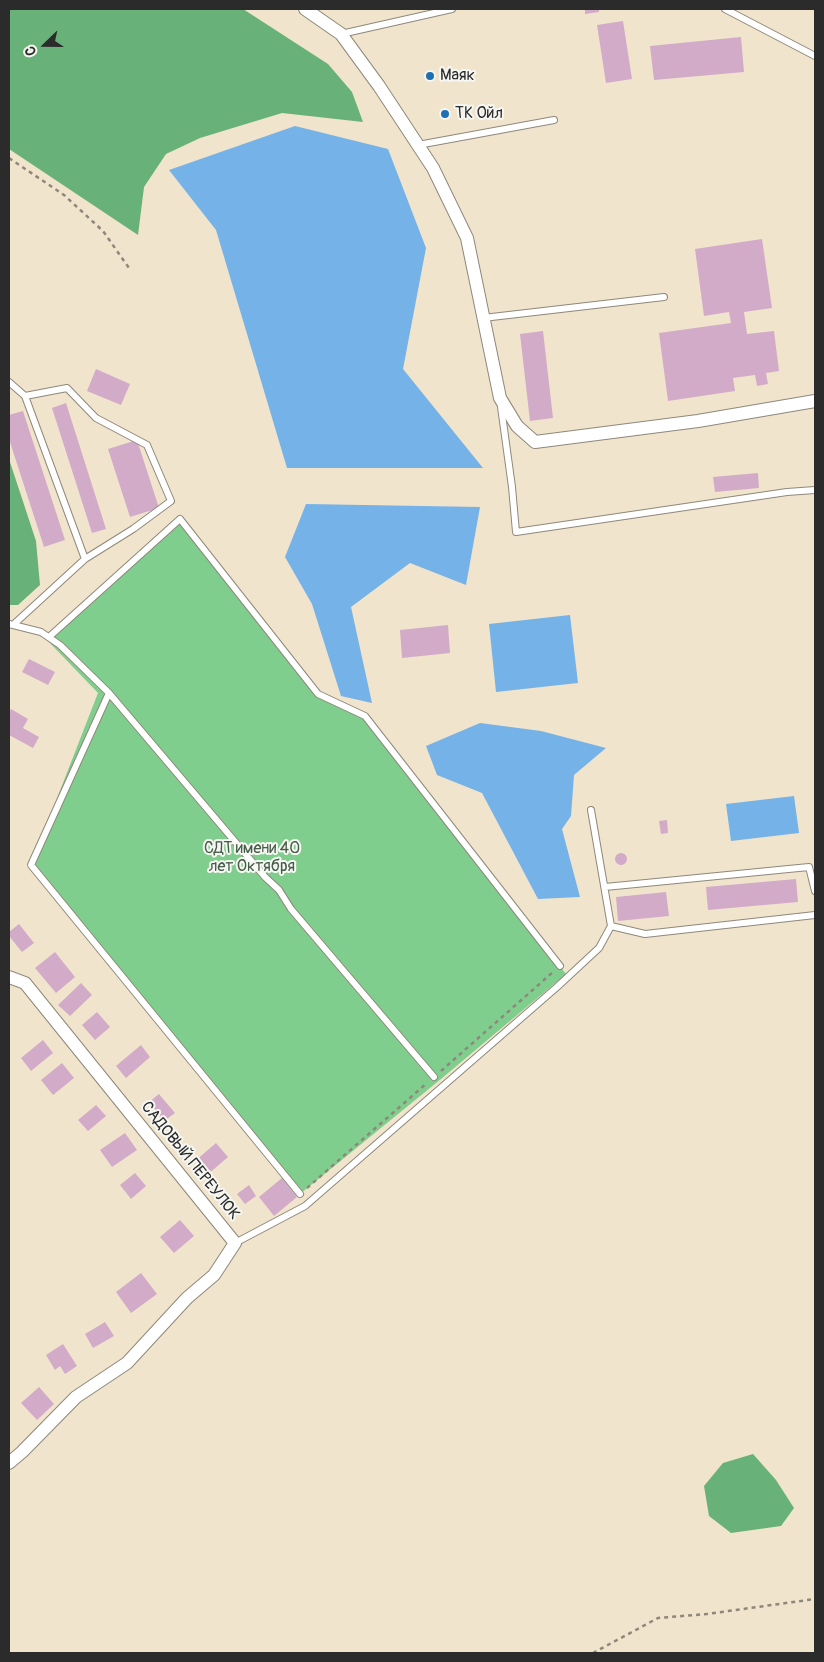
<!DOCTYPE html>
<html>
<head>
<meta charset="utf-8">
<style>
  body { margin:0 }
  #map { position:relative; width:824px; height:1662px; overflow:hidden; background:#f1e4cc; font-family:Pangolin,sans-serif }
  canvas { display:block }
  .frame { position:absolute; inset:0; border:10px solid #2b2b2b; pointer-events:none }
  .north { position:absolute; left:20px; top:20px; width:50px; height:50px; -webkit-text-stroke:4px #f6f6f2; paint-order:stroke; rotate:248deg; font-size:14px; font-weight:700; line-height:20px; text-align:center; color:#2b2b2b }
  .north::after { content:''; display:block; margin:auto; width:18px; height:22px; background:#2b2b2b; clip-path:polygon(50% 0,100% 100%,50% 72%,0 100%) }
</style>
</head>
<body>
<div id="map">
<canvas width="824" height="1662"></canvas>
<div class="frame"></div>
<div class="north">С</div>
</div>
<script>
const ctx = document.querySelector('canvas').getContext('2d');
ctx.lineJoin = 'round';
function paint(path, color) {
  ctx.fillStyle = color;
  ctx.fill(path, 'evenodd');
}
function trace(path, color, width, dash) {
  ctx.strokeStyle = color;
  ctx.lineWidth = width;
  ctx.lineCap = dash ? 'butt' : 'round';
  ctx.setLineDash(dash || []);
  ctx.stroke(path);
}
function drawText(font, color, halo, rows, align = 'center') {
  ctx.font = font + ' Pangolin,sans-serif';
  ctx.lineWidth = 4;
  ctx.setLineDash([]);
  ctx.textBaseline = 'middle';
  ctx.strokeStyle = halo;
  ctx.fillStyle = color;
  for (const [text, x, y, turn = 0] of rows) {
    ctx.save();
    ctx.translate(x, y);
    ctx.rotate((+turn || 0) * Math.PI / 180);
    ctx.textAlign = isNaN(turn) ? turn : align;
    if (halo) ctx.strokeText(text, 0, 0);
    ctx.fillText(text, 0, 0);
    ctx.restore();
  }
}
const green = new Path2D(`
  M180 519 318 694 365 716 566 974 441 1079 300 1194 31 865 98 693 47 640Z`);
const forest = new Path2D(`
  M9 9H243L328 64 352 92 363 122 282 113 200 138 166 154 144 187 138 235 9 149Z
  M9 459 36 541 40 585 18 605H9Z
  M753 1454 776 1480 794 1508 781 1526 731 1533 709 1516 704 1486 723 1463Z`);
const water = new Path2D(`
  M295 126 388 149 426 248 403 369 483 468H287L216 230 169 170Z
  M306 504 480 507 466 585 410 563 351 607 372 703 341 696 312 604 285 557Z
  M570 615 578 683 496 692 489 624Z
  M480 723 541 731 606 748 574 775 571 816 562 829 580 897 538 899 482 793 437 775 426 746Z
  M794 796 799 833 731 841 726 804Z`);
const building = new Path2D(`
  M585 9H599V12L585 14Z
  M623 21 632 79 606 83 597 25Z
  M741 37 744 72 654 80 650 46Z
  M762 239 772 308 744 312 747 334 774 331 779 371 766 373 768 384 757 386 755 375 733 378 735 391 668 401 659 333 731 323 729 312 704 316 695 249Z
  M543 331 553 418 530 421 520 334Z
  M96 369 130 384 121 405 87 391Z
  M66 403 106 529 92 533 52 408Z
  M23 411 65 540 44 547 9 439V415Z
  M137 440 159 508 130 517 108 449Z
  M758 473 759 488 715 492 713 477Z
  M448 625 450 653 402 658 400 630Z
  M29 659 55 672 48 685 22 672Z
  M11 709 28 719 23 728 39 737 33 748 9 735V713Z
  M667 820 668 833 661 834 659 821Z
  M615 859a6 6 0 1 1 12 0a6 6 0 1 1-12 0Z
  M796 879 798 902 708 910 706 887Z
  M666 892 669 916 618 921 616 897Z
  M19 924 34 943 22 952 9 936V932Z
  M55 952 75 977 56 993 35 968Z
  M81 983 92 995 70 1016 58 1005Z
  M97 1012 110 1027 95 1040 82 1025Z
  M43 1040 53 1053 31 1071 21 1058Z
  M141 1045 150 1057 126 1078 116 1066Z
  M62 1063 74 1078 53 1095 41 1080Z
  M159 1094 175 1113 164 1121 149 1102Z
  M96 1105 106 1116 88 1131 78 1120Z
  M125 1133 137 1150 112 1167 100 1150Z
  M216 1143 228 1157 207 1175 195 1161Z
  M135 1173 146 1186 131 1199 120 1185Z
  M282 1178 297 1197 274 1216 259 1197Z
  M249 1185 256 1196 245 1204 237 1194Z
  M180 1220 194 1236 174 1253 160 1237Z
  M141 1273 157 1294 131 1313 116 1292Z
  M105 1322 114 1336 93 1348 85 1334Z
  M63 1344 77 1366 65 1374 60 1366 55 1370 46 1355Z
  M39 1387 54 1404 37 1420 21 1403Z`);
const path = new Path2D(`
  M9 158 64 195 103 231 129 268
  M441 1071 553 972
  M307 1188 427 1083
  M593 1653 658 1618 707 1614 815 1599`);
const service = new Path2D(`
  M725 9 815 56
  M341 34 452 9
  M418 145 554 120
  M483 318 664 297
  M9 382 25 396 85 559 133 529 171 501 147 445 96 418 67 388 25 396
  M501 407 512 487 516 532 787 492 815 490
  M9 624 13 625 85 559
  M13 625 41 632 60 645 109 693 265 877 279 890 291 909 434 1077
  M49 637 180 519 318 694 365 716 560 966
  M109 693 31 865 300 1194
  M591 810 611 926 645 934 815 915
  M605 887 809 867 815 891
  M235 1243 305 1206 557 987 599 948 611 926`);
const minor = new Path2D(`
  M305 9 341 34 379 86 433 168 467 238 500 398 517 426 535 442 698 421 815 401
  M9 977 25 983 235 1243 214 1275 187 1298 127 1363 76 1397 22 1452 9 1463`);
const markers = [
  [430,76,5,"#1f6fb2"],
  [445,114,5,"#1f6fb2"]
];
const poiNames = [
  ["Маяк",440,76],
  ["ТК Ойл",455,114]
];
const parkNames = [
  ["СДТ имени 40",252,849],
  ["лет Октября",252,867]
];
const streetNames = [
  ["САДОВЫЙ ПЕРЕУЛОК",190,1161,51]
];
paint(green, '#80ce8d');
paint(forest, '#68b178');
paint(water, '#75b2e7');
paint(building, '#d2abc9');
trace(service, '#8e887c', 8);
trace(minor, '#8e887c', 14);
trace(path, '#8e887c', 2.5, [4, 4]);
trace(service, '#fff', 6);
trace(minor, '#fff', 12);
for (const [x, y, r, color] of markers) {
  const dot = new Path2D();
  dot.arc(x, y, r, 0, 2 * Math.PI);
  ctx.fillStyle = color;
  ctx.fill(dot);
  trace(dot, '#f6f6f2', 2);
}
drawText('16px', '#2b2b2b', '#f6f6f2', poiNames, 'left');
drawText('16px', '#445c48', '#f6f6f2', parkNames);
drawText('16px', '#2b2b2b', '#f6f6f2', streetNames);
</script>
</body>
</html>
